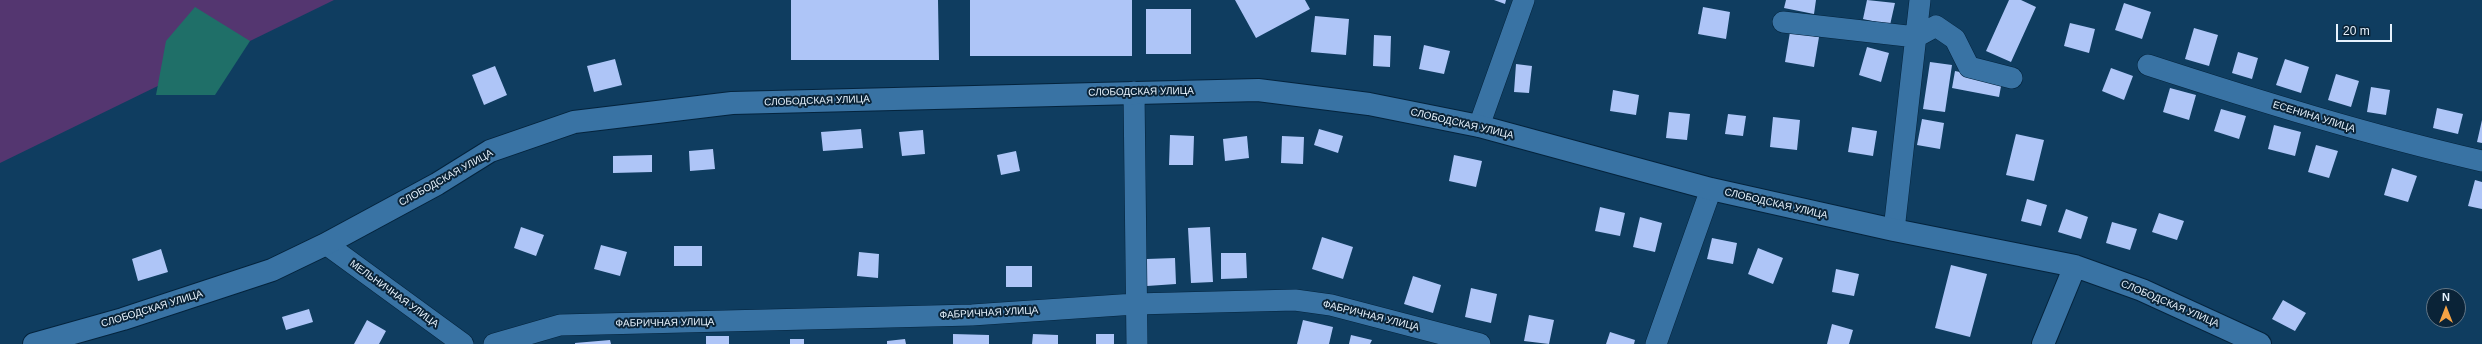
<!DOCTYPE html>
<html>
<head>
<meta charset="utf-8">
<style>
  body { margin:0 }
  #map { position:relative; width:2482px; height:344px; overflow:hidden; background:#0f3d60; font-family:Arial,sans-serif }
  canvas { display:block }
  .north { position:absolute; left:2426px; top:288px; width:40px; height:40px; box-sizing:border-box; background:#0a2337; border:1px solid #627686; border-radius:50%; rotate:0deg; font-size:11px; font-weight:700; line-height:16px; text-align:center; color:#e6f2fd }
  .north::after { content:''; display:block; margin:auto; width:14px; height:18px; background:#f5a345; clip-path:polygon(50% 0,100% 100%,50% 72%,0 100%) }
  .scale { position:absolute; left:2336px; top:24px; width:56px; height:18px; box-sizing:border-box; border:2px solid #e6f2fd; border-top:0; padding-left:5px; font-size:12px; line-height:14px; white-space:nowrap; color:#e6f2fd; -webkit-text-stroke:3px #0a2337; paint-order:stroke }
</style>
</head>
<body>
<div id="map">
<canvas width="2482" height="344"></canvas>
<div class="north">N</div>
<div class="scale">20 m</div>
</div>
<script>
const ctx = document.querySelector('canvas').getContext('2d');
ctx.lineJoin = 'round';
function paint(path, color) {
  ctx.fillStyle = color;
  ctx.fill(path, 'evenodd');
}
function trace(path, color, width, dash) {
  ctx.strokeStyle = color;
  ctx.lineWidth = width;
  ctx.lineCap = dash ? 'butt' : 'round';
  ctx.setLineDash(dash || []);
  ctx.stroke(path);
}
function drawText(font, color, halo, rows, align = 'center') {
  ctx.font = font + ' Arial,sans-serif';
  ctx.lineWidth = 4;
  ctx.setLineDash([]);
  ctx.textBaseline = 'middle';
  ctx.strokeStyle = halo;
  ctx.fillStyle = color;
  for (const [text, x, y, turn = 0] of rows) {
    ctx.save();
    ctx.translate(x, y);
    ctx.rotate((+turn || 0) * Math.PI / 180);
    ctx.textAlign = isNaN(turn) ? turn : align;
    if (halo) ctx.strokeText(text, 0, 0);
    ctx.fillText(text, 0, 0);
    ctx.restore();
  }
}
const green = new Path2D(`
  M0 0H334L0 163Z`);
const water = new Path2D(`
  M195 7 250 41 215 95H156L166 41Z`);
const building = new Path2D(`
  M791 0H938L939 60H791Z
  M970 0H1132V56H970Z
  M1235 0H1305L1310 9 1256 38Z
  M1494 0H1506L1505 4Z
  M1786 0H1816L1814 14 1784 8Z
  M1867 0 1895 3 1890 25 1863 19Z
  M2009 0H2021L2036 7 2011 62 1986 51Z
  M2124 3 2151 12 2142 39 2115 30Z
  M1703 7 1730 12 1726 39 1698 34Z
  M1146 9H1191V54H1146Z
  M1315 16 1349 19 1346 55 1311 52Z
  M2070 23 2095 29 2089 53 2064 46Z
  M2194 28 2218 35 2209 66 2185 59Z
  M1790 32 1819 37 1814 67 1785 62Z
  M1374 35 1391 36 1390 67 1373 66Z
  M1424 45 1450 51 1444 74 1419 69Z
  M1867 47 1889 53 1881 82 1859 75Z
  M2238 52 2258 58 2252 79 2232 73Z
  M615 59 622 85 594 92 587 66Z
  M2285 59 2309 67 2301 93 2276 85Z
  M1930 62 1952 65 1945 112 1923 109Z
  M1516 64 1532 66 1529 93 1514 92Z
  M495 66 507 95 484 105 472 75Z
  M2111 68 2133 76 2124 100 2102 91Z
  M1955 71 2002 81 1999 97 1952 88Z
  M2336 74 2359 81 2351 107 2328 100Z
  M2371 87 2390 90 2386 115 2367 112Z
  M2170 88 2196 95 2189 120 2163 112Z
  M1613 90 1639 95 1636 115 1610 111Z
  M2437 108 2463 114 2458 134 2433 128Z
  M2221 109 2246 116 2239 139 2214 131Z
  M1669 112 1690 114 1687 140 1666 138Z
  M1728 114 1746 116 1743 136 1725 134Z
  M1773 117 1800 120 1797 150 1770 147Z
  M1922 119 1944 123 1940 149 1917 145Z
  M2482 120V143L2477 142Z
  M2274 125 2301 132 2295 156 2268 149Z
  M1852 127 1877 131 1873 156 1848 152Z
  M861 129 863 148 823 151 821 132Z
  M1319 129 1343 136 1338 153 1314 145Z
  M923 130 925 154 902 156 899 132Z
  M2016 134 2044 140 2034 181 2006 175Z
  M1170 135 1194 136 1193 165H1169Z
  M1247 136 1249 158 1225 161 1223 139Z
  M1282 136 1304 137 1303 164 1281 163Z
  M2316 145 2338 151 2329 178 2308 172Z
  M713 149 715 169 690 171 689 151Z
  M1016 151 1020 171 1001 175 997 155Z
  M652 155V172L613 173V156Z
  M1454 155 1482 161 1476 187 1449 181Z
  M2392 168 2417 176 2408 202 2384 195Z
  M2475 180 2482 182V209L2468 206Z
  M2027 199 2047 205 2041 226 2021 221Z
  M1600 207 1625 213 1620 236 1595 231Z
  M2066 209 2088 217 2081 239 2058 232Z
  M2159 213 2184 221 2177 240 2152 232Z
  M1640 217 1662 223 1655 252 1633 247Z
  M2112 222 2137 229 2130 250 2106 243Z
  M521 227 544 235 536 256 514 248Z
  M1210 227 1213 282 1191 283 1188 228Z
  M1322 237 1353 247 1343 279 1312 269Z
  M1712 238 1737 243 1733 264 1707 259Z
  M601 245 627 252 620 276 594 269Z
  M674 246H702V266H674Z
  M1758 248 1783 258 1773 284 1748 274Z
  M161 249 168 272 138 281 132 259Z
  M859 252 879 254 878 278 857 276Z
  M1221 253H1246L1247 278 1221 279Z
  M1175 258 1176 284 1147 286V259Z
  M1951 265 1987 274 1970 337 1935 328Z
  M1006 266H1032V287H1006Z
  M1836 269 1859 274 1854 296 1832 292Z
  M1413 276 1441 285 1433 313 1404 304Z
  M1471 288 1497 294 1491 323 1465 317Z
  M2283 300 2306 313 2295 331 2272 319Z
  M309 309 313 322 286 330 282 317Z
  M1529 315 1554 320 1549 344 1524 341Z
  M367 320 386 331 379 344H354Z
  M1303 320 1333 327 1329 344H1297Z
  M1832 324 1853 330 1849 344H1827Z
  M1610 332 1635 340 1634 344H1606Z
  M953 334 989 335V344H953Z
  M1033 334 1058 335V344H1032Z
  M1096 334H1114V344H1096Z
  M1351 335 1372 340 1370 344H1349Z
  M706 336H729V344H706Z
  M790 339H804V344H790Z
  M905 339 906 344H887V341Z
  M610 340 611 344H575V343Z`);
const minor = new Path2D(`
  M1783 22 1916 37 1936 26 1955 39 1969 67 2012 78
  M2148 65C2259 101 2369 135 2482 161
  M1134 92 1137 344
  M1479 126 1524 0
  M1894 230 1920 0
  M326 244 463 344
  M494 344 560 325 972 315 1135 304 1295 300 1331 305 1480 344
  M1656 344 1711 189`);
const tertiary = new Path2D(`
  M34 344 123 319 272 270 326 244 437 184 490 151 574 122 732 103 1258 90 1369 104 1479 126 1711 189 1894 230 2075 266 2142 290 2260 344
  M2043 344 2075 266`);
const streetNames = [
  ["СЛОБОДСКАЯ УЛИЦА",1141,92,-1],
  ["СЛОБОДСКАЯ УЛИЦА",817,101,-2],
  ["ЕСЕНИНА УЛИЦА",2314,117,17],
  ["СЛОБОДСКАЯ УЛИЦА",1462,124,13],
  ["СЛОБОДСКАЯ УЛИЦА",446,178,-29],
  ["СЛОБОДСКАЯ УЛИЦА",1776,204,13],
  ["МЕЛЬНИЧНАЯ УЛИЦА",394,294,36],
  ["СЛОБОДСКАЯ УЛИЦА",2170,304,23],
  ["СЛОБОДСКАЯ УЛИЦА",152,309,-17],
  ["ФАБРИЧНАЯ УЛИЦА",989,313,-3],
  ["ФАБРИЧНАЯ УЛИЦА",1371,316,14],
  ["ФАБРИЧНАЯ УЛИЦА",665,323,-1]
];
paint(green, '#543670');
paint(water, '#1f6f68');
paint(building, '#aec5f7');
trace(minor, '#04233c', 22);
trace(tertiary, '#04233c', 24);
trace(minor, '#3973a4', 21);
trace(tertiary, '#3973a4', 22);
drawText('10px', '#e6f2fd', '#0a2337', streetNames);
</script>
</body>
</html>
